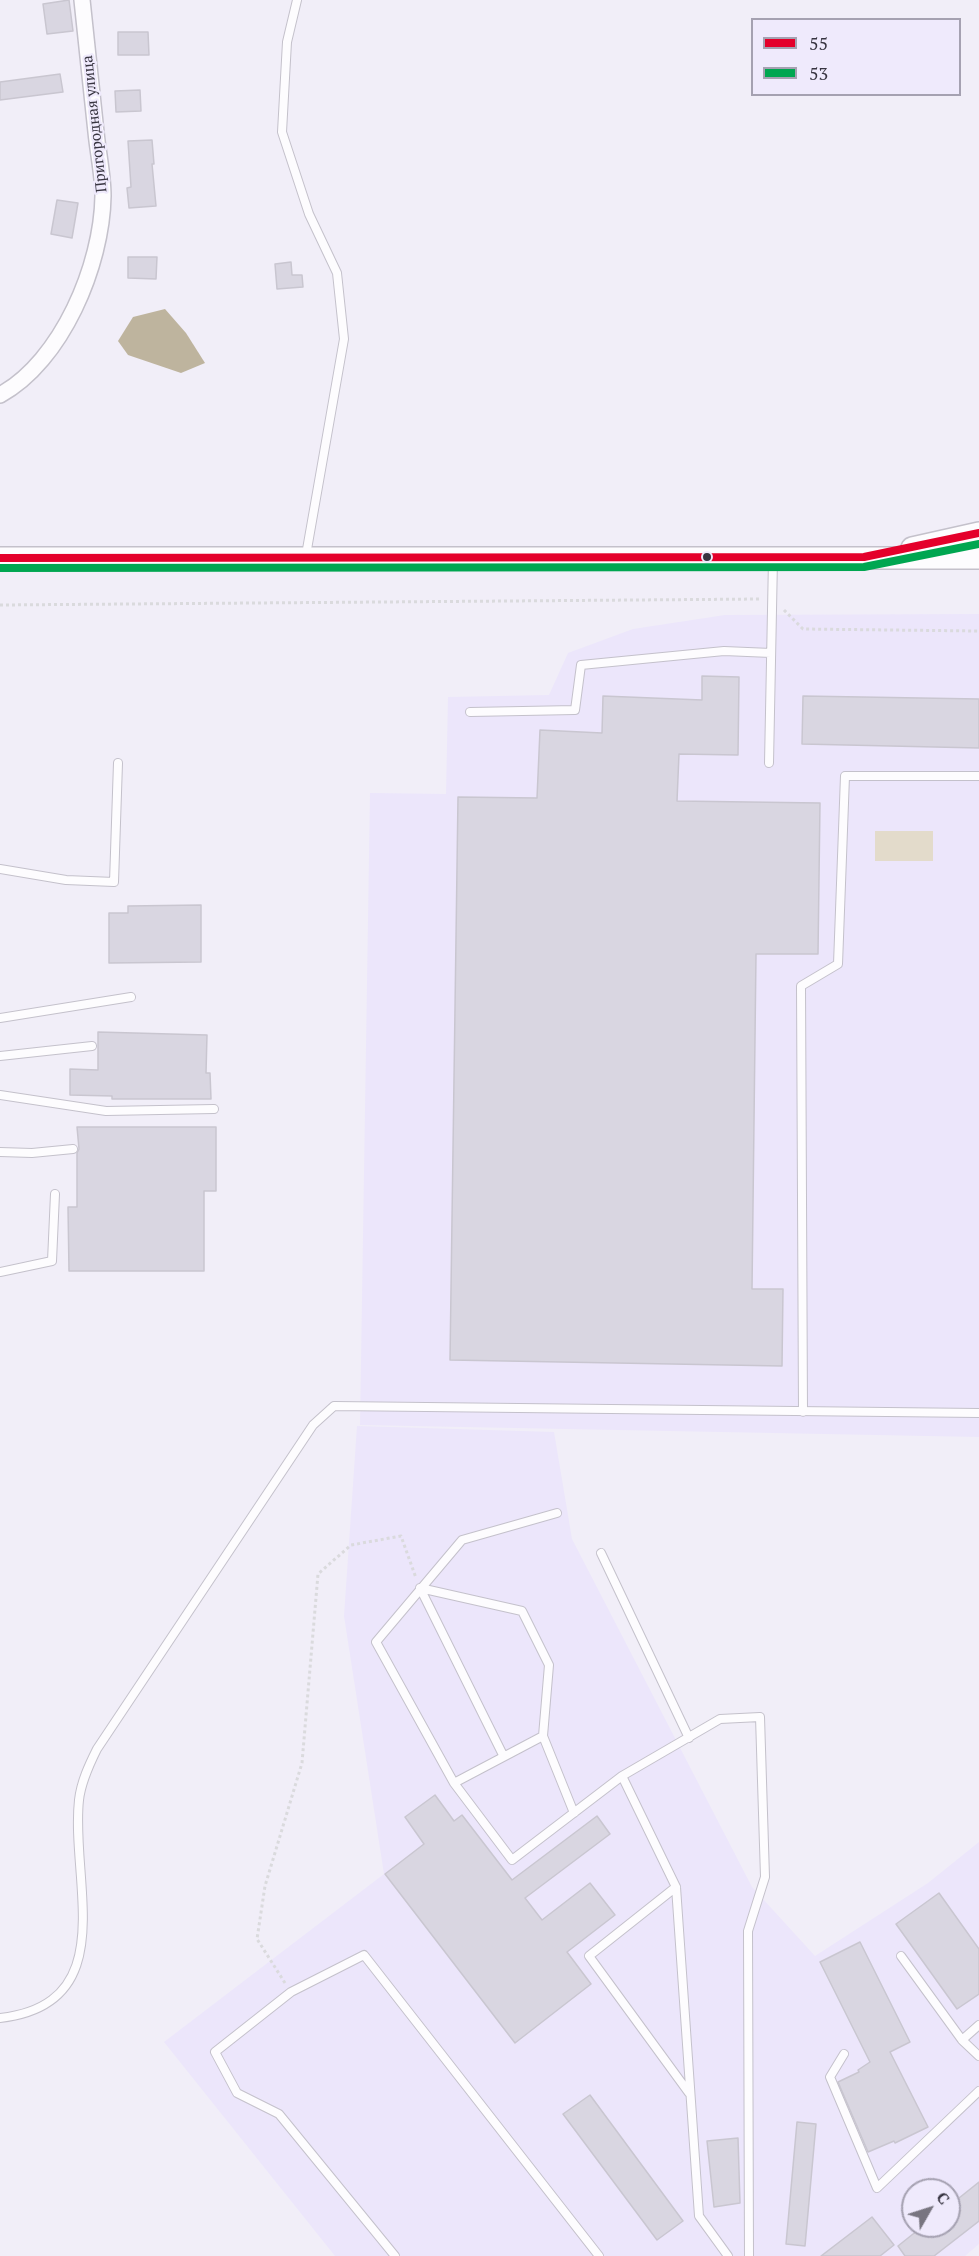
<!DOCTYPE html>
<html>
<head>
<meta charset="utf-8">
<style>
  body { margin:0 }
  #map { position:relative; width:979px; height:2256px; overflow:hidden; background:#f1eef8; font-family:"PT Serif",serif }
  canvas { display:block }
  .legend { position:absolute; left:751px; top:18px; width:210px; height:78px; box-sizing:border-box; background:#efeafc; border:2px solid #a5a1b1; margin:0; padding:8px 10px; list-style:none; font-size:18px; color:#373440 }
  .legend li { display:flex; align-items:center; gap:12px; height:30px }
  .legend b { width:30px; border:2px solid #a5a1b1 }
  .north { position:absolute; left:901px; top:2178px; width:60px; height:60px; box-sizing:border-box; background:#efeafc; border:2px solid #a5a1b1; border-radius:50%; rotate:51deg; font-size:16px; font-weight:700; line-height:24px; text-align:center; color:#373440 }
  .north::after { content:''; display:block; margin:auto; width:21px; height:27px; background:#787580; clip-path:polygon(50% 0,100% 100%,50% 72%,0 100%) }
</style>
</head>
<body>
<div id="map">
<canvas width="979" height="2256"></canvas>
<ul class="legend">
<li><b style="height:8px;background:#e4002b"></b>55</li>
<li><b style="height:8px;background:#00a651"></b>53</li>
</ul>
<div class="north">С</div>
</div>
<script>
const ctx = document.querySelector('canvas').getContext('2d');
ctx.lineJoin = 'round';
function paint(path, color) {
  ctx.fillStyle = color;
  ctx.fill(path, 'evenodd');
}
function trace(path, color, width, dash) {
  ctx.strokeStyle = color;
  ctx.lineWidth = width;
  ctx.lineCap = dash ? 'butt' : 'round';
  ctx.setLineDash(dash || []);
  ctx.stroke(path);
}
function drawText(font, color, halo, rows, align = 'center') {
  ctx.font = font + ' "PT Serif",serif';
  ctx.lineWidth = 4.5;
  ctx.setLineDash([]);
  ctx.textBaseline = 'middle';
  ctx.strokeStyle = halo;
  ctx.fillStyle = color;
  for (const [text, x, y, turn = 0] of rows) {
    ctx.save();
    ctx.translate(x, y);
    ctx.rotate((+turn || 0) * Math.PI / 180);
    ctx.textAlign = isNaN(turn) ? turn : align;
    if (halo) ctx.strokeText(text, 0, 0);
    ctx.fillText(text, 0, 0);
    ctx.restore();
  }
}
const built = new Path2D(`
  M979 614V1437L360 1425 370 793 446 794 448 697 549 695 568 653 633 629 725 615Z
  M357 1426 554 1432 572 1539 752 1887 815 1956 928 1883 979 1842V2244L965 2256H335L164 2042 384 1874 344 1616ZM913 2190H949V2226H913Z`);
const green = new Path2D(`
  M875 831H933V861H875Z`);
const water = new Path2D(`
  M165 309 186 333 205 363 181 373 128 355 118 341 133 317Z`);
const building = new Path2D(`
  M69 0 73 31 47 34 43 4Z
  M118 32H148L149 55H118Z
  M60 74 63 92 0 100V82Z
  M140 90 141 111 116 112 115 91Z
  M152 140 154 164H152L156 206 129 208 127 188 131 187 128 141Z
  M57 200 78 203 72 238 51 234Z
  M128 257H157L156 279 128 278Z
  M291 262 292 275H302L303 287 277 289 275 264Z
  M702 676 739 677 738 755 679 754 677 801 820 803 818 954H756L752 1289H783L782 1366 450 1360 458 797 537 798 540 730 602 733 603 696 702 700Z
  M803 696 979 699V748L802 744Z
  M201 905V962L109 963V913H128V906Z
  M98 1032 207 1035 206 1073H210L211 1099H112V1096L70 1095V1069L98 1070Z
  M77 1127H216V1191H204V1271H69L68 1207H77V1153L79 1149Z
  M435 1795 454 1821 462 1815 512 1880 597 1816 610 1834 525 1898 542 1920 590 1883 615 1915 567 1952 591 1984 515 2043 385 1874 424 1844 405 1817Z
  M939 1893 979 1949V1994L957 2009 896 1924Z
  M860 1942 910 2042 890 2052 928 2127 895 2143 894 2141 868 2152 838 2082 859 2072 858 2070 870 2062 820 1962Z
  M590 2095 683 2221 657 2240 563 2114Z
  M797 2122 816 2124 805 2246 786 2244Z
  M738 2138 740 2203 714 2207 707 2141Z
  M979 2182V2221L934 2256H905L898 2246 923 2226H949V2206Z
  M872 2217 894 2245 880 2256H821Z`);
const path = new Path2D(`
  M0 605 762 599
  M784 610 803 629 979 631
  M285 1983 257 1939 265 1886 302 1763 318 1574 351 1545 401 1536 416 1578`);
const service = new Path2D(`
  M297 0 287 42 282 132 309 214 337 273 344 339 306 555
  M470 712 575 710 581 665 724 651 771 653
  M769 763 773 559
  M0 869 66 880 114 882 118 763
  M0 1018 131 997
  M0 1056 92 1046
  M0 1095 106 1111 214 1109
  M0 1152 32 1153 73 1149
  M0 1272 52 1261 55 1194
  M803 1412 801 986 838 964 845 776H979
  M557 1513 462 1540 376 1642 454 1783 512 1860 622 1776
  M601 1553 689 1738
  M420 1588 522 1611 549 1665 543 1736 574 1813
  M420 1588 503 1755
  M454 1783 543 1736
  M676 1887 589 1956 689 2093
  M901 1956 962 2040
  M0 2018C123 2004 70 1881 79 1800 81 1782 89 1765 97 1749L313 1425 334 1406 979 1413
  M979 2025 962 2040 979 2056
  M844 2054 830 2077 877 2188 979 2091
  M395 2256 279 2114 237 2093 215 2052 291 1992 364 1955 599 2256
  M728 2256 699 2216 676 1887 622 1776 720 1719 760 1717 765 1877 748 1931 749 2256`);
const minor = new Path2D(`
  M0 395C62 361 102 265 103 196 103 175 98 153 96 132 91 88 87 44 82 0`);
const secondary = new Path2D(`
  M912 548 979 533
  M0 558H979`);
const bus1 = new Path2D(`
  M0 558 864 557 979 533`);
const bus2 = new Path2D(`
  M0 568 864 567 979 544`);
const markers = [
  [707,557,5,"#373440"]
];
const streetNames = [
  ["Пригородная улица",95,124,-96]
];
paint(built, '#ece6fb');
paint(green, '#e3dbcb');
paint(water, '#beb49e');
paint(building, '#d9d6e1');
trace(building, '#c9c6d0', 1.5);
trace(service, '#c4c1cb', 10);
trace(minor, '#c4c1cb', 18);
trace(secondary, '#c4c1cb', 24);
trace(path, '#dadadd', 3, [3, 3]);
trace(service, '#fdfcfe', 8);
trace(minor, '#fdfcfe', 15);
trace(secondary, '#fdfcfe', 21);
trace(bus1, '#e4002b', 8);
trace(bus2, '#00a651', 8);
for (const [x, y, r, color] of markers) {
  const dot = new Path2D();
  dot.arc(x, y, r, 0, 2 * Math.PI);
  ctx.fillStyle = color;
  ctx.fill(dot);
  trace(dot, '#efeafc', 2);
}
drawText('15px', '#373440', '#efeafc', streetNames);
</script>
</body>
</html>
